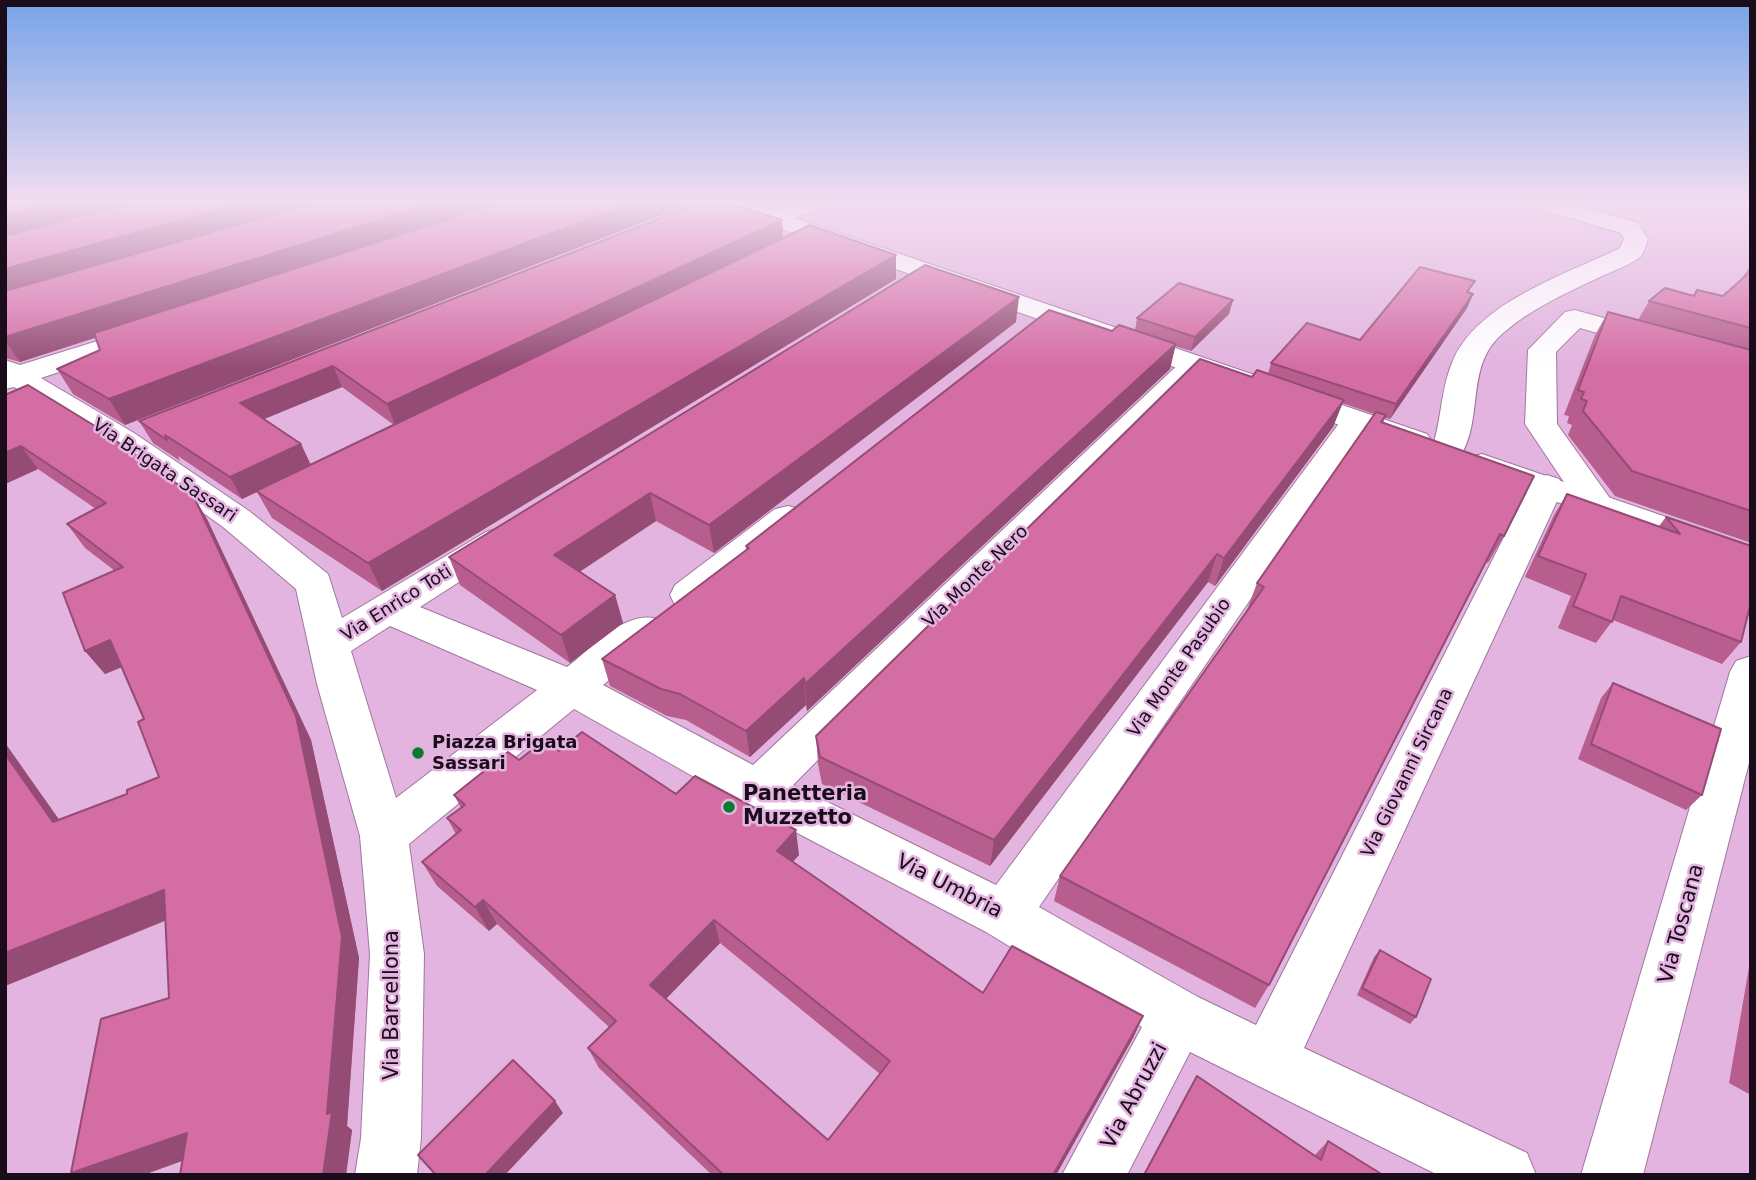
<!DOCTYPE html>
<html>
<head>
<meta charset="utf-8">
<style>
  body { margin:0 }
  #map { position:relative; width:1756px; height:1180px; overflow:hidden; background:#e2b4df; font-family:"DejaVu Sans",sans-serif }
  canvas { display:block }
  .frame { position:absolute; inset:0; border:7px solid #1b0c1b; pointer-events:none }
</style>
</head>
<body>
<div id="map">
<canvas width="1756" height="1180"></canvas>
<div class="frame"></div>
</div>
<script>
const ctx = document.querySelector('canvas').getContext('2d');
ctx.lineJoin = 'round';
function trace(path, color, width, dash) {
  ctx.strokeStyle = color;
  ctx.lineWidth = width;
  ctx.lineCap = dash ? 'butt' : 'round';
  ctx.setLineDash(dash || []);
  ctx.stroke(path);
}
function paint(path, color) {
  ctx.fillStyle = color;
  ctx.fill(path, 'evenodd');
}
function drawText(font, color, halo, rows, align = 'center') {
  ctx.font = font + ' "DejaVu Sans",sans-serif';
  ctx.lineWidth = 5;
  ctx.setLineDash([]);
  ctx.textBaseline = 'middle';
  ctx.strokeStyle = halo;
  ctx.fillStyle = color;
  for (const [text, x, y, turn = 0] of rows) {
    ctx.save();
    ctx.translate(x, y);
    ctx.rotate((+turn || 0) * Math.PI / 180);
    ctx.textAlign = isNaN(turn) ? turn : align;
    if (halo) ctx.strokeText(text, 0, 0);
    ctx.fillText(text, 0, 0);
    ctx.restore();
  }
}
const minor = new Path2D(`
  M793 202H822L819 207 783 224H767L763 219 767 214Z
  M1530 202H1565L1638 223 1648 239C1646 245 1644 254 1639 258 1628 266 1612 271 1600 277 1566 293 1530 309 1502 334 1464 367 1485 420 1459 458L1447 461 1435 458 1431 451C1442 422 1440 391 1452 363 1475 303 1567 274 1620 248L1624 239 1621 233 1533 207Z
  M1575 310 1751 359V377L1580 328 1556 352 1557 424 1614 504 1608 512 1596 515 1584 512 1525 424 1528 350 1565 312Z
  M149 325 159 327 163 333 159 339 41 378 134 433 249 511 328 574 342 618 486 532 499 528 512 532 517 540 512 548 420 607 567 667C592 648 625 609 658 619L664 629 658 639 603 685 753 765 1184 359 1194 356 1204 359 1209 365 1204 371 793 785 996 885 1346 414 1357 412 1368 414 1373 421 1039 907 1198 997 1256 1025 1530 486 1535 479 1547 475 1559 479 1564 486 1304 1048 1527 1153 1536 1175H1438L1190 1052 1127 1175H1062L1142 1027 986 932 742 804 574 709 409 844 424 954 421 1138 417 1175H355L361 1138 370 954 360 836 317 684 296 589 223 527 112 447 14 387 5 389V360L20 365ZM390 626 537 690 396 798 351 651Z
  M788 506 801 509 806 517 801 525 703 605 689 609 675 605 670 595 675 585 775 509Z
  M1751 656V755L1643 1175H1581L1730 672 1736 661Z`);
const major = new Path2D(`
  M716 202H748L1427 434 1432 441 1427 448 1416 451 1405 448 719 207Z
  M1482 454 1751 546V571L1470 471 1465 464 1470 457Z`);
const wall = new Path2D(`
  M5 202 687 205 125 425 73 394 57 369 100 350 95 338 20 362 5 358Z
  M782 220 783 238 896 255V279L382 591 272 518 257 492 242 499 178 456 180 461 153 443 139 421ZM342 387 394 425 311 465 301 444 264 419Z
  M1751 265V543L1615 496 1568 435 1572 425 1567 423 1569 416 1564 415 1595 335 1608 312 1638 320 1649 301 1694 296H1723L1741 279Z
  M1470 293 1473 294 1467 308 1390 419 1385 418 1383 423 1504 536 1488 563 1486 562 1269 985 1255 1008 1054 901 1060 876 1247 610 1257 583 1374 414 1342 403 1333 427 1215 586 1208 582 990 866 822 784 818 764 816 736 1252 377 1268 374 1271 363 1360 340Z
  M1233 300 1229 314 1191 351 1175 346 1170 369 807 711 806 705 750 757 686 720 667 716 610 686 602 659 746 550V546L1112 331 1135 330 1137 318Z
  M1016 322 714 553 656 521 580 571 615 595 623 623 570 663 460 585 449 557Z
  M5 395 207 519 311 740 359 958 347 1126 352 1130 346 1175H180L182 1161 143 1175H74L71 1173 169 998 165 921 5 986V743L59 820 127 794 159 777 144 719 122 667 105 674 85 651 115 571 85 548 67 524 96 509 38 469 5 484Z
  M1567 494 1659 526 1666 517 1751 546 1741 642 1722 664 1613 620 1596 643 1558 628 1571 596 1525 577 1554 515Z
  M1613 683 1702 795 1686 810 1578 759 1601 698Z
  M559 751 676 794 799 855 792 862 983 993 1143 1016 1133 1038 1056 1175H712L599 1068 588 1048 609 1027 497 924 489 931 437 886 422 862 456 834 447 818 461 808 454 795 519 760ZM720 943 880 1074 828 1140 666 999Z
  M1380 950 1416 1017 1410 1024 1357 995 1374 957Z
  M1751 956V1095L1729 1083Z
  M1197 1076 1315 1155 1328 1141 1383 1175H1143L1187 1093Z`);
const shadedWall = new Path2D(`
  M61 202H158L5 242V216Z
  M246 202H332L5 297V269Z
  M437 202H512L20 362 5 341V337Z
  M635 202H687V205L125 425 109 399Z
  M782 220 783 239 395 425 387 404Z
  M896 255V279L382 591 368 563Z
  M1473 294 1467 308 1390 419 1396 404Z
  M1019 297 1016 322 714 553 709 525Z
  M1233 300 1229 314 1191 351 1195 337Z
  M1176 344 1170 369 807 711 805 684Z
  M333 366 342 387 252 424 240 403Z
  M1344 400 1333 427 1215 586 1224 558Z
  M301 444 311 466 242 499 230 477Z
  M21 446 38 469 5 484V453Z
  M650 493 656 521 563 583 554 555Z
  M193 495 207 519 311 740 359 958 347 1126 352 1130 346 1175H323L327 1114Z
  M1217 554 1208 582 990 866 994 840Z
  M615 595 623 623 570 663 561 635Z
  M110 640 129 664 105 674 85 651Z
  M804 678 806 705 750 757 746 731Z
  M5 743 77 845 53 822 5 754Z
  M796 830 799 855 780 876 777 851Z
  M164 890 185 912 5 986V953Z
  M483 900 497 924 489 931 475 907Z
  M714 920 720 943 658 1007 650 985Z
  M1143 1016 1133 1038 1056 1175H1053Z
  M555 1101 563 1113 505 1175H485Z
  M187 1133 212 1150 143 1175H74L71 1173Z`);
const building = new Path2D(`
  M5 202H61L5 216Z
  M136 202H246L5 269V236Z
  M317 202H437L5 337V291Z
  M502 202H635L109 399 57 369 100 350 94 333Z
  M702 202H727L782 220 387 404 333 366 240 403 301 444 230 477 165 435 167 440 139 421Z
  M810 225 896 255 368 563 256 491Z
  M925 265 1019 297 709 525 650 493 554 555 615 595 561 635 449 557Z
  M1420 267 1475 281 1467 292 1473 294 1396 404 1271 363 1307 323 1360 340Z
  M1751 271V328L1649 301 1665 288 1694 296 1697 290 1723 296Z
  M1179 283 1233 300 1195 337 1137 318Z
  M1049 310 1112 331 1119 325 1176 344 805 684 804 678 746 731 680 694 661 689 602 659 749 548 746 546Z
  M1608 312 1751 350V511L1632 471 1583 411 1587 401 1581 399 1584 392 1578 390Z
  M1200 359 1252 377 1257 370 1344 400 1224 558 1217 554 994 840 820 757 816 736Z
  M28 385 95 426 193 495 296 716 342 937 327 1114 332 1112 323 1175H180L187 1133 71 1173 101 1019 169 998 164 890 5 953V754L53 822 127 794V790L159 777 138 722 144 719 110 640 85 651 63 593 123 567 67 524 106 503 21 446 5 453V395Z
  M1376 412 1386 415 1381 422 1534 476 1504 536 1500 534 1269 985 1060 876 1264 587 1257 583Z
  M1567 494 1680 534 1666 517 1751 546V602L1741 642 1621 596 1612 622 1573 606 1586 574 1538 556Z
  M1613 683 1721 729 1702 795 1591 744Z
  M582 732 676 794 695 776 796 830 777 851 983 993 1012 946 1143 1016 1053 1175H724L588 1048 616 1021 483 900 475 907 422 862 461 830 447 818 465 805 454 795 508 752 519 760 543 741 559 751ZM714 920 890 1061 828 1140 650 985Z
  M1380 950 1431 979 1416 1017 1362 988Z
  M513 1060 555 1101 485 1175H436L418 1155Z
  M1197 1076 1321 1160 1328 1141 1383 1175H1144Z`);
const markers = [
  [418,753,7,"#077b32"],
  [729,807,7,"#077b32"]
];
const streetNames = [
  ["Via Brigata Sassari",164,471,34],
  ["Via Monte Nero",976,577,-44],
  ["Via Enrico Toti",397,604,-32],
  ["Via Monte Pasubio",1180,668,-55],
  ["Via Giovanni Sircana",1408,773,-64]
];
const poiNames = [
  ["Piazza Brigata",432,743],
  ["Sassari",432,764]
];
const nearPoinames = [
  ["Panetteria",743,795],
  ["Muzzetto",743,819]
];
const nearStreetnames = [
  ["Via Umbria",949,887,27],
  ["Via Toscana",1682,924,-75],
  ["Via Barcellona",393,1005,-90],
  ["Via Abruzzi",1135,1096,-62]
];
trace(minor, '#a0769e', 2);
trace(major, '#a0769e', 2);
paint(minor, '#fff');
paint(major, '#fff');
paint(wall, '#b75e8e');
paint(shadedWall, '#954c74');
paint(building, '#d56da5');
trace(building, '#954c74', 2);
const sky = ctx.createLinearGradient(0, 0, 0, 367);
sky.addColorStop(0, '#76a3e8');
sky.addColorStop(0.55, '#f2ddf1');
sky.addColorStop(1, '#f2ddf100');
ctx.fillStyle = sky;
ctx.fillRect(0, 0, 1756, 367);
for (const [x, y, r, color] of markers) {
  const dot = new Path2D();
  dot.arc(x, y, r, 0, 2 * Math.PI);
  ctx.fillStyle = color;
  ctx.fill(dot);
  trace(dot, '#e2b4df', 2.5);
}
drawText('18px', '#1b0c1b', '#e2b4df', streetNames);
drawText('bold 18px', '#1b0c1b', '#e2b4df', poiNames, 'left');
drawText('bold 21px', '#1b0c1b', '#e2b4df', nearPoinames, 'left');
drawText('21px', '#1b0c1b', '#e2b4df', nearStreetnames);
</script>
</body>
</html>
